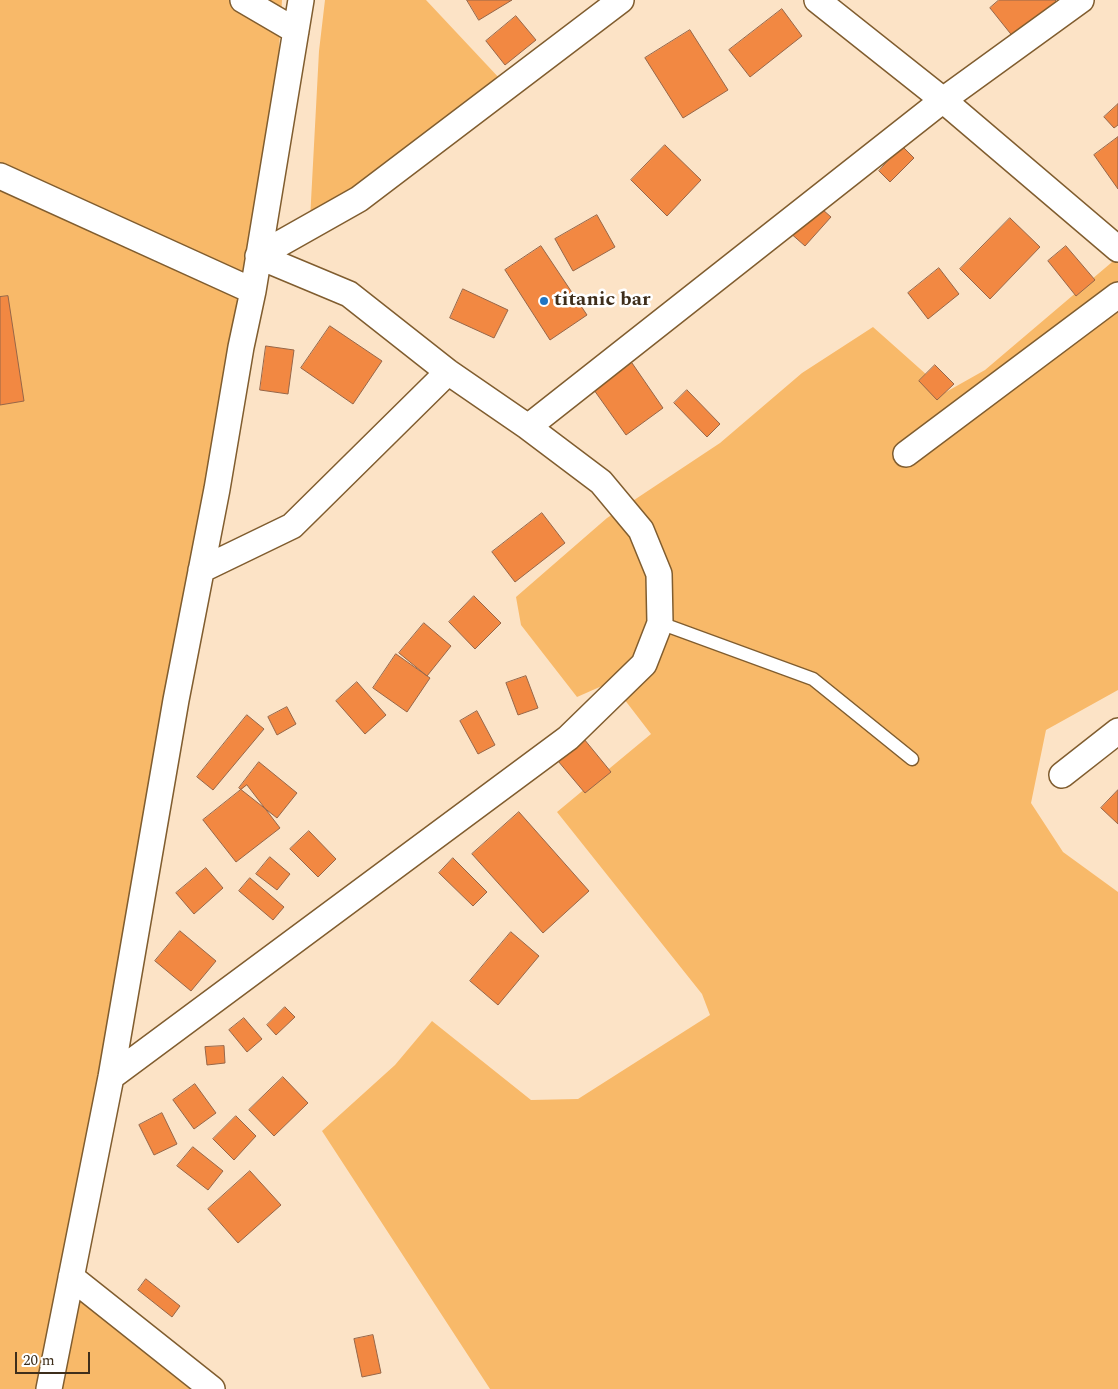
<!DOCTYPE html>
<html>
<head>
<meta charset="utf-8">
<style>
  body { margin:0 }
  #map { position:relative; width:1118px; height:1389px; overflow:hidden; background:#fce3c6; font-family:Spectral,serif }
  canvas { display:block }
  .scale { position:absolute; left:15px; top:1352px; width:75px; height:22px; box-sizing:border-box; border:2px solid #3e2e1b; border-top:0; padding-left:6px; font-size:15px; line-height:18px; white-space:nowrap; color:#3e2e1b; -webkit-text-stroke:4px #fff; paint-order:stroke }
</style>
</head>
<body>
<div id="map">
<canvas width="1118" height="1389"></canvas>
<div class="scale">20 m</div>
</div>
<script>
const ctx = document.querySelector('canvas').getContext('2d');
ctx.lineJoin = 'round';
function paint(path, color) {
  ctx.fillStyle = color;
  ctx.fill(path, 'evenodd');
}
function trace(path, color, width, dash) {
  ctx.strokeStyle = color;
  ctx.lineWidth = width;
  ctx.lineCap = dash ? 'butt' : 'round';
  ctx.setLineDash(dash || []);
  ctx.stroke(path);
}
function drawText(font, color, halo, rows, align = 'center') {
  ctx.font = font + ' Spectral,serif';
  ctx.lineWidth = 5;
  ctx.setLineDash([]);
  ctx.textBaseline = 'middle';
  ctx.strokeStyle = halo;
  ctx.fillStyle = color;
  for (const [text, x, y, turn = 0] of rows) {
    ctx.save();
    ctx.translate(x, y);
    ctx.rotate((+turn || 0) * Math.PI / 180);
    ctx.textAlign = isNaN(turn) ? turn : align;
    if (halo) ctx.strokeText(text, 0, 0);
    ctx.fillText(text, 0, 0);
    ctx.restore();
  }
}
const green = new Path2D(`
  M0 0H282L264 293 226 390 82 1281 204 1389H0Z
  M325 0H426L501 80 310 220 319 51Z
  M1118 257V690L1046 730 1031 803 1063 852 1118 892V1389H490L322 1131 395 1065 432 1021 531 1100 578 1099 710 1015 702 994 557 812 651 734 611 682 577 697 521 625 516 597 607 518 720 443 802 373 873 327 946 392 985 370Z`);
const building = new Path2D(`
  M467 0H512L479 20Z
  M999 0H1055L1057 2 1014 38 990 8Z
  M782 9 802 36 750 77 729 50Z
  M516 16 536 40 505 65 486 41Z
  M690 30 728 90 683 118 645 58Z
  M1118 104V125L1114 128 1104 117Z
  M1118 137V189L1094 155Z
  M665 145 701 180 667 216 631 180Z
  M902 146 914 158 890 182 879 171Z
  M814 202 831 217 805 246 788 231Z
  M597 215 615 247 573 271 555 239Z
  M1010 218 1040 247 990 299 960 269Z
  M541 246 587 315 550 340 505 270Z
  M1066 246 1095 280 1076 296 1048 261Z
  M939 268 959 294 928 319 908 293Z
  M463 289 508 310 494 338 450 318Z
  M8 296 24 401 0 405V297Z
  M330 326 382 361 353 404 301 368Z
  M266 346 294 350 288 394 260 390Z
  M632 363 663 408 626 435 594 390Z
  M935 365 954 384 937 400 919 381Z
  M687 390 720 424 707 437 674 403Z
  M542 513 565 543 515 582 492 552Z
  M474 596 501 623 475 649 449 622Z
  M424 623 451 646 427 676 399 653Z
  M396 654 430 678 407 712 373 688Z
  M526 676 538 708 518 715 506 683Z
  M357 682 386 715 365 734 336 701Z
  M287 707 296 724 277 735 268 717Z
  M477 711 495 745 478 754 460 721Z
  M247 715 264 729 213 790 197 777Z
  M584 739 611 772 585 793 558 761Z
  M259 762 297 793 277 818 239 788Z
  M247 785 280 828 236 862 203 820Z
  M1118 790V824L1101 808Z
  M519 812 589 891 543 933 472 854Z
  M309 831 336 859 318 877 290 849Z
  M270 857 290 874 277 890 256 874Z
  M453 858 487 892 473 906 439 873Z
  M206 868 223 888 194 914 176 893Z
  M250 878 284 907 273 920 239 891Z
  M180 931 216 961 191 991 155 961Z
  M511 932 539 956 498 1005 470 981Z
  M285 1007 295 1017 276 1035 267 1025Z
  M244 1018 262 1039 247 1052 229 1030Z
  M224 1046 225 1063 207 1065 205 1047Z
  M283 1077 308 1103 274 1136 249 1110Z
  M195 1084 216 1113 194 1129 173 1100Z
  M162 1113 177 1144 154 1155 139 1125Z
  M236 1116 256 1136 234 1160 213 1139Z
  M193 1147 223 1171 208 1190 177 1166Z
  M250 1171 281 1205 238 1243 208 1209Z
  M146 1279 180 1306 172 1317 138 1290Z
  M373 1335 381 1373 362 1377 354 1339Z`);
const service = new Path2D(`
  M660 623 813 679 912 759`);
const minor = new Path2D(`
  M243 0 296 31
  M817 0 943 100 1118 249
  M0 176 253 291
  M258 256 359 199 621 0
  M528 427 943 100 1081 0
  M906 454 1118 295
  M201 570 292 526 448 372
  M1062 775 1118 731
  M111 1077 568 738 644 664 660 623 659 574 641 530 601 482 528 427 448 372 349 294 258 256
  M71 1277 212 1389
  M49 1389 111 1077 176 700 217 489 241 347 253 291 301 0`);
const markers = [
  [544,301,5,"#2175c3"]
];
const poiNames = [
  ["titanic bar",554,301]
];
paint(green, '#f8b969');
paint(building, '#f28842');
trace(building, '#976648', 1);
trace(service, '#805d2f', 15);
trace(minor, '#805d2f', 28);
trace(service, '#fff', 12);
trace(minor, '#fff', 25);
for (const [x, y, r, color] of markers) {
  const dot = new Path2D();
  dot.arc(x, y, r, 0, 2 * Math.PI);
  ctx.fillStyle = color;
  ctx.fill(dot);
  trace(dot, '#fff', 2);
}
drawText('bold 20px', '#3e2e1b', '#fff', poiNames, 'left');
</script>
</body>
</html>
